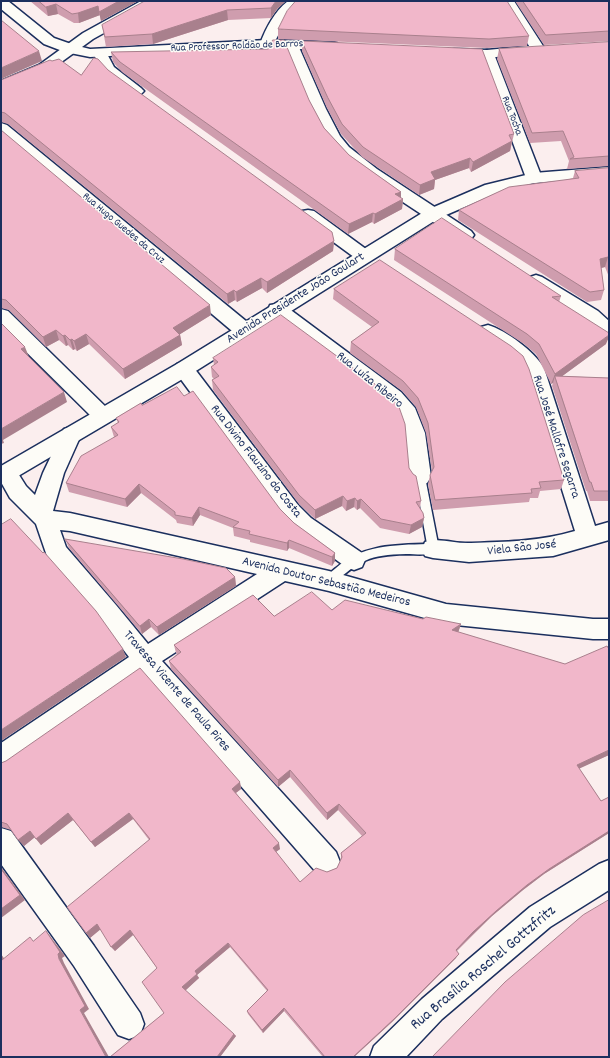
<!DOCTYPE html>
<html>
<head>
<meta charset="utf-8">
<style>
  body { margin:0 }
  #map { position:relative; width:610px; height:1058px; overflow:hidden; background:#fbeeee; font-family:Dekko,sans-serif }
  canvas { display:block }
  .frame { position:absolute; inset:0; border:2px solid #1b2f5e; pointer-events:none }
</style>
</head>
<body>
<div id="map">
<canvas width="610" height="1058"></canvas>
<div class="frame"></div>
</div>
<script>
const ctx = document.querySelector('canvas').getContext('2d');
ctx.lineJoin = 'round';
function trace(path, color, width, dash) {
  ctx.strokeStyle = color;
  ctx.lineWidth = width;
  ctx.lineCap = dash ? 'butt' : 'round';
  ctx.setLineDash(dash || []);
  ctx.stroke(path);
}
function paint(path, color) {
  ctx.fillStyle = color;
  ctx.fill(path, 'evenodd');
}
function drawText(font, color, halo, rows, align = 'center') {
  ctx.font = font + ' Dekko,sans-serif';
  ctx.lineWidth = 3;
  ctx.setLineDash([]);
  ctx.textBaseline = 'middle';
  ctx.strokeStyle = halo;
  ctx.fillStyle = color;
  for (const [text, x, y, turn = 0] of rows) {
    ctx.save();
    ctx.translate(x, y);
    ctx.rotate((+turn || 0) * Math.PI / 180);
    ctx.textAlign = isNaN(turn) ? turn : align;
    if (halo) ctx.strokeText(text, 0, 0);
    ctx.fillText(text, 0, 0);
    ctx.restore();
  }
}
const lane = new Path2D(`
  M420 473 424 474 425 477 439 549 437 552C428 556 416 554 406 554 369 555 360 560 333 584L329 586 325 584 323 581C326 576 331 572 336 568 361 545 394 545 427 544L415 477 416 474Z`);
const street = new Path2D(`
  M141 1H158L156 4 93 39 49 71 1 91V81L39 65 83 33Z
  M288 1H304L286 20 272 47 267 48 262 47 260 44C266 28 274 12 288 1Z
  M500 1H514L545 49 543 52 538 53 533 52Z
  M291 41 296 42 298 45 326 109 340 136 349 147 377 169 471 231 474 235 471 239 465 241 459 239 365 177 337 153 325 137 310 109 284 45 286 42Z
  M100 49 105 50 114 67 141 88 144 91 141 94 136 96 131 94 103 72 93 53 95 50Z
  M487 50 492 51 494 54 542 178 540 182 534 183 528 182 526 178 480 54 482 51Z
  M1 123 7 125 252 326 254 331 252 336 245 338 238 336 1 136Z
  M308 210 314 211 370 252 373 256 370 260 364 262 358 260 302 219 299 215 302 211Z
  M536 275 542 277 598 311 609 321V338L602 336 584 321 530 285 527 281 530 277Z
  M277 304 284 305 401 392 415 408 425 433 431 477 427 483 420 485 413 483 409 477 405 433 399 416 387 402 270 315 268 310 270 305Z
  M1 309 8 311 110 411 113 416 110 421 103 424 96 421 1 327Z
  M488 325C507 331 534 351 544 368L595 526 609 522V540L553 556 469 562 433 558 425 556 422 549 425 542C440 537 455 544 471 543 505 542 542 541 575 531L525 371 512 357 481 337 479 332 481 327Z
  M184 362 191 364 298 505 311 518 362 553 365 560 362 567 354 570 346 567 295 530 282 517 177 374 174 369 177 364Z
  M71 427 78 429 81 435 64 473 53 511 70 513 329 571 446 604 593 619H609V639H593L446 624 329 591 285 581 162 661 336 852 340 862 336 872 326 876 316 872 143 674 10 767 1 770V743L129 657 100 619 48 559 36 524 10 498 1 482V467L7 465 14 467 26 486 35 495 43 473 61 435 64 429ZM60 530 70 531 257 574 148 644 116 605 66 547Z
  M1 828 11 831 94 946 140 1013 144 1024 140 1035 129 1039 118 1035 74 966 1 864Z
  M609 860V890L550 927 442 1019 406 1057H370L374 1046 422 999 530 907 599 864Z`);
const secondary = new Path2D(`
  M1 1H8L54 38 74 45 90 49 267 40 332 42 337 43 339 46 337 49 332 50 267 48 90 57 65 52 44 44 1 9Z
  M528 46 533 47 535 50 533 53 487 58 454 57 449 56 447 53 449 50 454 49 487 50Z
  M609 167V177L534 183 497 193 439 218 191 374 8 482 1 484V466L177 364 427 210 485 185 534 173Z`);
const wall = new Path2D(`
  M30 1H138L101 21 100 15 79 23H74L58 14 48 16Z
  M286 1 277 9 271 18 228 20 153 44 106 47 102 25Z
  M515 1H609V41L544 45Z
  M278 29 529 36 527 46 487 48 278 39Z
  M302 41 514 134 510 151 471 172 469 168 435 180 434 189 419 195 362 157 341 134 327 108 302 51Z
  M609 42V166L567 169 569 161 561 141 530 143 497 59 499 49Z
  M111 52 309 100 324 128 349 155 401 192V198L403 199 402 209 374 224 372 222 348 234 122 72 113 62Z
  M52 61 81 75 108 70 334 241 333 251 267 293 262 288 237 302 235 300 228 304 8 124 1 122V80Z
  M1 130 211 315 180 334 182 345 125 379 89 344 77 351 75 349 73 350 68 345 66 346 59 340 46 347 9 310 1 308Z
  M609 168V277L605 267 601 268 604 290 601 300 587 302 458 220 459 210 573 178 575 171Z
  M395 249 561 296 559 302 606 344 562 376 609 378V501H590L587 491H586L552 386 553 383 551 384 536 354 524 344 394 260Z
  M380 260 564 480 561 489 540 491 538 498H530L529 502 433 510 428 484 430 475 432 471 426 433 416 407 402 391 350 353 351 342 372 327 333 299 334 289Z
  M213 358 409 468 421 501 420 508 424 518 422 527 409 534 380 528 360 508 357 510 354 507 346 511 342 506 315 519 299 504 213 390 212 380 214 379 212 377 211 367 214 365Z
  M184 396 280 509 294 523 335 553V561L332 566 289 548 287 551 250 542V540L234 536 233 528 200 515 193 526 177 523 176 520 141 493 127 507 69 492 66 483 114 437 111 427 118 423 116 418 142 405Z
  M65 539 235 577 236 586 159 635 151 627 142 634 69 548Z
  M332 610 423 619 461 624 458 632 565 664 609 649V755L579 768 601 801 609 797V833L544 874 523 890 492 916 457 951 456 958 392 1022 354 1057H323L284 1011 263 1033 248 1014 247 1011 267 991 230 947 197 975 199 978 185 990 234 1034 236 1036 220 1057H110L164 1013 157 968 133 935 115 951 100 929 90 938 86 933 149 840 133 819 95 847 73 820 41 845 35 837 24 846 11 830 1 827V763L240 782 241 789 236 793 280 849 276 852 300 882 337 868 341 860V853L362 836 338 810 327 820 290 777 278 787 171 669 169 661 177 654 176 653 174 645 274 616Z`);
const shadedWall = new Path2D(`
  M119 1H138L101 21 99 12Z
  M276 1H286L277 9 271 18V8Z
  M56 4 58 14 48 16 46 7Z
  M98 6 100 15 79 23 78 13Z
  M227 10 228 20 153 44 152 34Z
  M39 51 42 61 1 79V68Z
  M512 141 510 151 471 172 473 162Z
  M470 158 469 168 435 180 434 189 419 195 420 185 431 172Z
  M401 192V201L403 199 402 209 374 224 375 214 395 194Z
  M373 213 372 222 348 234 349 224Z
  M334 241 333 251 267 293V282Z
  M608 257 605 267 597 269 600 259Z
  M261 278 262 288 237 302 236 292Z
  M234 290 235 300 228 304 227 294Z
  M210 305 211 315 174 338 173 328Z
  M56 330 59 340 46 347 43 337Z
  M86 334 89 344 77 351 74 341Z
  M65 335 68 345 66 346 63 336Z
  M180 335 182 345 125 379 123 369Z
  M609 335V337L606 344 557 380 555 376 553 383 551 384 555 374Z
  M72 339 75 349 73 350 70 340Z
  M25 347 29 357 21 349Z
  M64 392 67 402 3 440 4 443 1 444V429Z
  M139 484 141 493 127 507 125 499Z
  M343 496 342 506 315 519V510Z
  M355 498 354 507 346 511 347 501Z
  M361 499 360 508 357 510V501Z
  M199 507 200 515 193 526 192 518Z
  M424 518 422 527 409 534 411 525Z
  M289 540V548L287 551V543Z
  M335 553V561L332 566V557Z
  M235 577 236 586 159 635 157 627Z
  M149 619 151 627 142 634 140 626Z
  M461 624 458 633 452 630Z
  M123 649 126 657 1 741V730Z
  M609 750V755L572 772 577 765Z
  M290 770V777L278 787V780Z
  M240 782 241 789 233 795 232 789Z
  M339 804 338 810 327 820V813Z
  M68 813 73 820 41 845 36 839Z
  M129 813 133 819 95 847 91 842Z
  M30 831 35 837 24 846 18 840Z
  M609 831V833L544 874 523 890 492 916 470 937 453 954 456 950 473 932 496 911 527 885 549 869Z
  M279 843 280 849 273 854V848Z
  M1 867 25 900 1 918Z
  M97 924 101 929 90 938 86 933Z
  M130 930 133 935 115 951 111 947Z
  M46 931 50 936 65 956 62 958 64 963 89 1009 84 1013 109 1057H106L80 1010 59 959Z
  M228 943 230 947 197 975 199 978 185 991 182 987 195 971Z
  M1 954 8 964 2 960 1 958Z
  M459 954 456 958 392 1022 354 1057H353Z
  M284 1008V1011L263 1033 262 1030Z
  M234 1034 236 1036 220 1057H217Z`);
const building = new Path2D(`
  M39 1H119L99 12 98 6 78 13 72 14 56 4 46 7Z
  M145 1H276L271 8 227 10 152 34 105 37 102 25Z
  M296 1H507L529 36 489 39 278 29 287 11Z
  M523 1H609V31L546 35Z
  M1 20 39 51 1 68Z
  M273 40H284L309 100 324 128 349 155 401 192 395 194 403 199 375 214 373 213 349 224 120 62 111 52 268 49Z
  M302 41 482 49 514 134 509 135 512 141 473 162 470 158 431 172 435 179 420 185 363 147 342 124 328 98Z
  M609 42V156L570 159 574 157 563 131 532 133 499 49Z
  M94 58 98 59 108 70 332 232 334 241 267 282 261 278 236 292 234 290 227 294 5 113 1 112V80L50 60 52 61 59 59 81 75Z
  M1 130 210 305 173 328 180 335 123 369 86 334 74 341 72 339 70 340 65 335 63 336 56 330 43 337 6 300 1 299Z
  M609 168V259L608 257 600 259 604 290 590 292 459 210 509 187 579 178 575 171Z
  M442 218 561 296 552 297 609 333V335L555 374 539 344 527 334 395 249Z
  M380 260 511 346 523 356 529 369 564 480 539 482 541 488 531 489 532 493 435 500 430 475 434 467 428 423 418 398 403 381 351 342 379 322 334 289Z
  M281 315 387 393 399 407 405 424 409 468 413 474 416 476 421 501 416 502 423 513 424 518 411 525 381 519 361 499 357 501 355 498 347 501 343 496 315 510 299 495 212 380 219 376 211 367 218 362 213 358Z
  M1 323 25 347 21 349 64 392 1 429Z
  M555 376 609 378V491H594L591 482H590Z
  M177 387 184 396 193 391 280 509 294 523 335 553 332 557 289 540 287 543 249 534 250 531 233 527 239 522 199 507 192 518 175 515V512L139 484 125 499 66 483 81 456 118 435 111 427 119 422 116 418 141 403 142 405Z
  M11 519 43 553 44 552 96 611 123 649 1 730V525Z
  M65 539 183 559 226 568 235 577 157 627 149 619 140 626Z
  M312 592 332 610 345 600 423 619 426 617 461 624 452 630 565 664 607 646 609 649V750L577 765 601 801 609 797V831L549 869 527 885 496 911 473 932 456 950 459 954 394 1019 353 1057H325L284 1008 262 1030 247 1011 268 990 228 943 195 971 197 974 182 987 234 1034 217 1057H110L164 1013 142 982 157 968 130 930 111 947 97 924 86 933 67 907 150 839 129 813 91 842 68 813 36 839 30 831 18 840 7 824 1 822V763L6 761 140 668 240 782 232 789 279 843 273 848 300 882 316 868 327 872 337 868 342 857 341 853 366 833 339 804 327 813 290 770 278 780 169 661 181 652 174 645 253 595 274 616Z
  M1 869 20 895 1 909Z
  M609 900V1057H432L505 982 583 915Z
  M46 931 60 952 58 954 59 959 85 1006 80 1010 106 1057H1V958L2 960 30 937 33 941Z`);
const farStreetnames = [
  ["Rua Professor Roldão de Barros",237,47,-2],
  ["Rua Tocha",511,116,69],
  ["Rua Hugo Guedes da Cruz",123,229,40]
];
const streetNames = [
  ["Avenida Presidente João Goulart",296,299,-32],
  ["Rua Luíza Ribeiro",369,381,39],
  ["Rua José Mallofre Segarra",555,437,72],
  ["Rua Divino Flauzino da Costa",255,462,52],
  ["Viela São José",522,549,-6],
  ["Avenida Doutor Sebastião Medeiros",326,583,14],
  ["Travessa Vicente de Paula Pires",176,692,49]
];
const nearStreetnames = [
  ["Rua Brasília Roschel Gottzfritz",484,969,-40]
];
trace(lane, '#1b2f5e', 3);
trace(street, '#1b2f5e', 3);
trace(secondary, '#1b2f5e', 3);
paint(lane, '#fdfcf7');
paint(street, '#fdfcf7');
paint(secondary, '#fdfcf7');
paint(wall, '#cf9dae');
paint(shadedWall, '#a9808d');
paint(building, '#f1b7ca');
trace(building, '#a9808d', 1);
drawText('11px', '#1b2f5e', '#fdfcf7', farStreetnames);
drawText('13px', '#1b2f5e', '#fdfcf7', streetNames);
drawText('16px', '#1b2f5e', '#fdfcf7', nearStreetnames);
</script>
</body>
</html>
